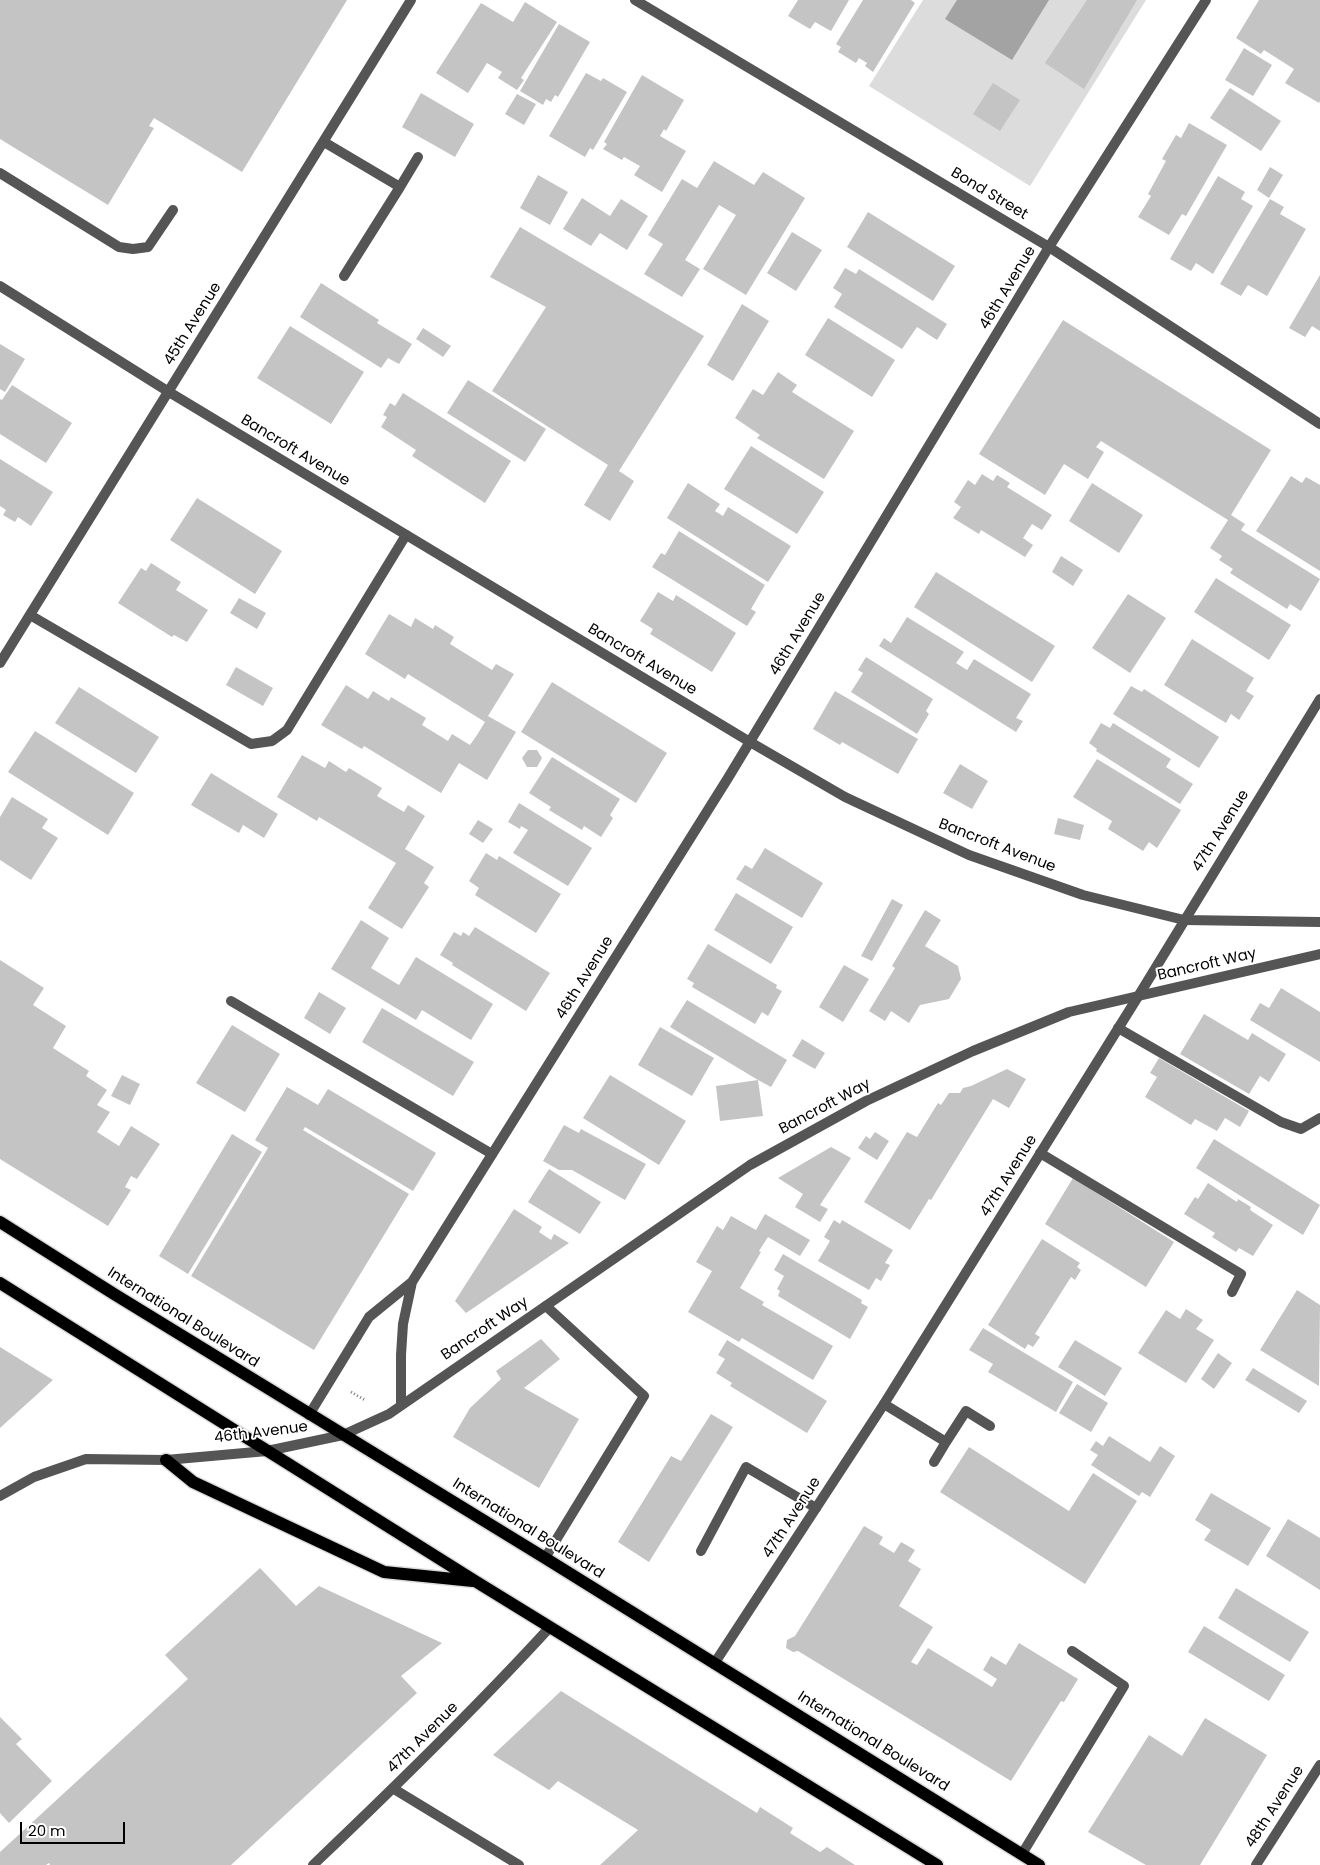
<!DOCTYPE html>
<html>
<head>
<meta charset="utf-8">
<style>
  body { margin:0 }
  #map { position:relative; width:1320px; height:1865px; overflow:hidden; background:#fff; font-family:Poppins,sans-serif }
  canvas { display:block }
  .scale { position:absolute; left:20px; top:1822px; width:105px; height:22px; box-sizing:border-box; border:2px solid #000; border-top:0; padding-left:6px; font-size:15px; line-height:18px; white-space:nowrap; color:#000; -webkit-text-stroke:4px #fff; paint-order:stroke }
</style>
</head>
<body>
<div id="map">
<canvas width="1320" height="1865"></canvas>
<div class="scale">20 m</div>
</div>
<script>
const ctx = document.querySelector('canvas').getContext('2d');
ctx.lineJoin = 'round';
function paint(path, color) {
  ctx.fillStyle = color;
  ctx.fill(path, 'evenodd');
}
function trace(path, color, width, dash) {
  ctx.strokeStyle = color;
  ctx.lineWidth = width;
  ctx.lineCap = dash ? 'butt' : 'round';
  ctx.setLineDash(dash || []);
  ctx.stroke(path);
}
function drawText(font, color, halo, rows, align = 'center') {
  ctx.font = font + ' Poppins,sans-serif';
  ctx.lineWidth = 4;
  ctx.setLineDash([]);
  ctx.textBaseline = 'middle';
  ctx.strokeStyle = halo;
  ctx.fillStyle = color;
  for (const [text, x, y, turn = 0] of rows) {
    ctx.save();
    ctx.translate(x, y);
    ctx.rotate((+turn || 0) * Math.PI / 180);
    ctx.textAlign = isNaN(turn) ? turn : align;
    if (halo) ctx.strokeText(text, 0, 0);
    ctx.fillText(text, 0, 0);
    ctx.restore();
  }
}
const green = new Path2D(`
  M923 0H1146L1030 186 869 86Z`);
const water = new Path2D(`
  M957 0H1049L1012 60 945 19Z`);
const building = new Path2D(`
  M0 0H347L242 172 154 118 149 126 154 128 108 205 0 139Z
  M798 0H849L831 31 815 22 810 29 788 16Z
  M863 0H911L915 3 873 72 865 66 867 63 859 58 856 63 838 52 841 47 836 44Z
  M1087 0H1137L1084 89 1045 63Z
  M1259 0H1320V101L1319 103 1285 83 1294 69 1264 50 1261 54 1236 38Z
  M525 2 557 22 521 78 524 80 517 90 498 78 502 72 487 63 468 93 436 73 481 3 513 22Z
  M559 24 590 42 558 97 555 95 551 102 546 99 543 105 520 91Z
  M1244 48 1272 65 1253 96 1225 80Z
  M586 73 601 81 603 78 627 92 593 150 590 148 585 157 549 136Z
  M642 75 684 100 666 131 664 129 660 136 686 151 662 192 634 175 640 166 624 157 622 160 603 149 607 144 604 142Z
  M993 83 1020 100 1000 131 973 114Z
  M1230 88 1281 121 1261 151 1210 118Z
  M421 93 474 124 455 157 402 127Z
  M517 94 536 104 524 125 505 114Z
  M1189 123 1227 145 1186 216 1182 214 1169 235 1138 217 1151 196 1148 194 1166 161 1162 159 1176 135 1181 138Z
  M714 161 754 185 763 172 805 198 746 295 703 269 736 215 719 205 685 260 700 269 682 297 644 274 663 244 648 235 682 179 697 188Z
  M1270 167 1283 175 1269 198 1257 190Z
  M538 175 568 192 550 225 520 208Z
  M1218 176 1245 192 1241 199 1253 206 1213 274 1196 263 1191 271 1170 259Z
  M582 198 610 216 621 199 648 216 627 250 600 233 591 246 563 229Z
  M1270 199 1284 207 1280 214 1306 229 1267 296 1248 285 1241 296 1220 284Z
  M868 212 955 266 933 301 847 247Z
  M520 227 704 336 619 471 634 481 610 521 584 505 608 465 492 391 546 307 490 277Z
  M792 232 822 250 796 291 767 273Z
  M845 268 856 274 859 269 947 324 937 340 917 327 902 349 834 307 842 294 833 288Z
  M1320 275V331L1312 326 1305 337 1289 328Z
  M321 283 379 320 377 323 412 344 399 364 388 358 381 368 300 317Z
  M742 304 769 321 733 381 707 365Z
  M828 318 895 360 872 397 805 355Z
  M1063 320 1271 450 1231 515 1245 524 1241 530 1320 579 1301 611 1290 604 1287 609 1230 573 1233 569 1219 560 1222 556 1210 548 1228 520 1101 441 1096 447 1104 452 1088 479 1064 464 1045 495 979 454Z
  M290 326 364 372 331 424 257 378Z
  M423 328 451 346 443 357 416 339Z
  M0 344 25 359 5 392 0 389Z
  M778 372 797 385 792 392 854 431 824 479 757 438 760 435 735 418 753 389 763 395Z
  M468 380 546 429 525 462 447 413Z
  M12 385 72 423 46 463 0 434V399L2 400Z
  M403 393 511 461 485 503 412 456 416 450 381 427 387 417 383 415 390 403 395 406Z
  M751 446 824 492 797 534 724 489Z
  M0 459 53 492 31 526 18 517 15 522 3 515 6 510 0 506Z
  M982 474 993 481 997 475 1010 483 1007 487 1052 515 1042 530 1032 524 1023 538 1033 545 1025 557 981 530 979 534 953 518 961 507 954 502 968 480 975 485Z
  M1291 476 1302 483 1306 477 1320 485V571L1256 531Z
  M688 483 720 504 715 511 723 516 728 507 791 546 768 582 667 518Z
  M1092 483 1143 515 1119 553 1069 521Z
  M197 498 282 551 255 594 170 540Z
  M679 531 765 585 751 609 756 612 747 626 652 567 661 553 665 555Z
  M1061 556 1083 570 1073 586 1052 572Z
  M151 563 181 582 176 590 208 610 187 642 174 635 172 637 118 603 141 568 146 571Z
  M936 572 1055 646 1032 682 914 607Z
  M1216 578 1291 625 1269 660 1194 612Z
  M658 592 673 601 676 595 736 633 712 672 650 634 653 629 640 621Z
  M1128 594 1166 618 1130 673 1092 648Z
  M239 598 266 613 257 629 230 613Z
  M389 614 411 627 415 618 433 629 435 625 454 637 450 644 492 670 496 664 514 674 488 716 516 732 487 780 459 763 441 793 364 746 362 749 321 725 346 685 368 699 373 691 389 701 391 697 426 718 422 725 448 741 452 734 470 745 477 735 485 722 408 674 405 679 365 654Z
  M907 617 964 652 956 663 967 670 974 659 1031 694 1016 718 1023 721 1016 732 879 646 884 638 891 643Z
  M1192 639 1254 678 1246 691 1254 696 1239 720 1231 714 1226 723 1164 685Z
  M866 657 933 699 926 711 929 714 917 734 851 692 863 673 858 670Z
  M236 667 273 688 263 706 226 685Z
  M552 682 667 753 636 803 521 732Z
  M1131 686 1142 692 1144 689 1219 737 1199 768 1113 714Z
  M79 687 159 737 136 773 55 723Z
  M835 691 918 739 898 774 842 742 840 745 813 729Z
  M1101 723 1110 728 1113 723 1171 759 1166 767 1193 784 1180 804 1096 751 1097 749 1089 743Z
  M35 731 134 793 108 835 8 772Z
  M528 750H537L542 758 537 767H527L522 758Z
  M302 755 325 768 329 761 346 772 349 768 382 788 377 796 404 812 408 805 425 816 405 849 434 867 424 883 429 887 402 929 368 908 396 863 319 817 317 821 277 797Z
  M552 757 620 799 610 815 613 818 601 837 584 826 582 830 549 810 551 807 529 793Z
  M1097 759 1181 810 1157 848 1149 842 1143 851 1108 829 1112 821 1073 797Z
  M960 764 988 781 972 809 943 793Z
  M211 773 278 814 264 838 243 825 239 833 191 805Z
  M12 797 48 819 42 828 58 838 31 880 0 860V817Z
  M519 803 592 848 568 886 513 853 528 830 521 826 520 829 508 822Z
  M1058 818 1084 825 1080 840 1054 834Z
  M478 820 493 829 483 843 469 834Z
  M765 848 823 883 802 918 736 879 745 865 752 869Z
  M486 853 497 860 499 856 561 894 536 933 475 895 479 888 469 881Z
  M736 893 793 927 771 964 714 930Z
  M892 899 903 905 872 961 861 956Z
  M925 910 941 920 925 946 958 966 961 979 949 999 920 1005 909 1023 891 1011 885 1021 869 1011 895 968 892 966Z
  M361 920 389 938 371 968 399 985 416 957 493 1004 471 1040 422 1010 416 1020 331 969Z
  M475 927 550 973 526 1011 452 965 453 963 440 955 454 932 461 936 463 932 469 936Z
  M708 944 777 985 776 988 782 991 768 1016 762 1012 755 1024 692 987 694 983 687 979Z
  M0 960 44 988 33 1005 66 1026 53 1048 89 1071 86 1076 107 1090 97 1105 110 1112 97 1132 119 1146 131 1126 160 1144 137 1179 131 1176 125 1187 131 1190 108 1226 0 1159Z
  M844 965 869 979 843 1022 819 1007Z
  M1281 988 1320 1012V1062L1250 1020 1260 1003 1269 1008Z
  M319 992 346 1008 330 1034 304 1018Z
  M687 1000 787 1060 771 1087 758 1080 763 1116 720 1121 716 1086 758 1080 670 1027Z
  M382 1008 474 1062 453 1096 362 1042Z
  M1204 1014 1248 1040 1252 1033 1286 1054 1269 1082 1260 1076 1249 1094 1180 1054Z
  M232 1025 280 1054 245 1112 196 1083Z
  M660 1027 714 1058 692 1096 638 1065Z
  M802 1039 825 1053 815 1069 792 1056Z
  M1159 1058 1249 1111 1240 1127 1225 1118 1217 1131 1195 1119 1191 1125 1145 1097 1157 1077 1150 1073Z
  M1007 1069 1026 1079 1009 1108 993 1099 931 1200 929 1199 910 1230 864 1202 907 1132 917 1137 938 1103 941 1105 949 1093H960L963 1088 971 1086Z
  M122 1075 140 1084 130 1105 111 1096Z
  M610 1075 686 1121 659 1165 583 1118Z
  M287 1087 318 1105 328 1089 436 1153 413 1191 305 1127 303 1130 409 1194 314 1350 191 1276 268 1148 255 1140Z
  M564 1125 579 1133 581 1129 646 1164 625 1200 572 1170H559L543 1161Z
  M875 1132 889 1141 877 1160 858 1148 866 1136 870 1139Z
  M232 1134 262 1152 188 1274 159 1256Z
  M1214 1139 1320 1205 1303 1235 1196 1168Z
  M831 1147 851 1158 820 1205 828 1209 820 1222 795 1207 803 1194 778 1178Z
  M549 1169 601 1202 580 1234 528 1202Z
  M1073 1178 1174 1242 1146 1287 1045 1224Z
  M1208 1183 1237 1202 1238 1199 1251 1207 1250 1210 1273 1225 1253 1256 1239 1248 1236 1252 1212 1237 1215 1233 1184 1214 1195 1197 1198 1199Z
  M514 1209 542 1227 539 1232 551 1240 554 1234 569 1243 466 1313 455 1301Z
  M765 1214 810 1240 800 1256 768 1237 759 1251 761 1252 740 1288 764 1302 762 1305 833 1346 813 1380 742 1338 739 1342 688 1312 712 1271 696 1262 717 1226 723 1230 731 1216 756 1230Z
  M834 1220 840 1224 842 1220 893 1250 885 1263 890 1265 881 1281 876 1278 869 1290 818 1261 830 1241 824 1237Z
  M1042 1239 1080 1263 1077 1267 1081 1270 1075 1280 1071 1277 1035 1334 1040 1337 1033 1347 1028 1344 1025 1349 988 1325Z
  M783 1254 862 1300 861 1303 868 1307 850 1339 778 1296 780 1291 777 1289 784 1276 774 1270Z
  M1297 1290 1320 1305 1319 1386 1260 1350Z
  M1186 1309 1203 1320 1196 1329 1214 1340 1186 1383 1138 1353 1166 1310 1180 1319Z
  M983 1328 1073 1382 1056 1412 988 1372 993 1364 969 1350Z
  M541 1339 560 1359 524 1388 579 1419 539 1488 453 1437 470 1408 501 1379 496 1371Z
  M727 1340 827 1401 807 1433 730 1386 732 1383 716 1373 725 1359 718 1355Z
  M1075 1340 1122 1368 1105 1396 1058 1367Z
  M0 1347 53 1380 0 1428Z
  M1218 1353 1232 1363 1214 1389 1201 1379Z
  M1253 1368 1307 1401 1299 1413 1245 1380Z
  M1077 1384 1108 1403 1091 1432 1059 1413Z
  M711 1414 733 1427 649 1562 618 1542 671 1456 681 1461Z
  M1109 1436 1150 1462 1160 1446 1175 1456 1150 1497 1142 1492 1139 1496 1091 1465 1098 1455 1090 1450 1096 1441 1103 1446Z
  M969 1447 1069 1511 1093 1473 1137 1501 1085 1584 940 1492Z
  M1211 1493 1271 1528 1248 1566 1204 1540 1211 1530 1195 1520Z
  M1288 1519 1320 1538V1590L1266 1556Z
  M864 1526 883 1537 879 1544 894 1553 901 1542 915 1550 908 1561 921 1569 899 1606 933 1627 911 1662 917 1665 928 1648 992 1687 997 1679 983 1670 991 1656 1006 1665 1019 1643 1078 1679 1064 1702 1061 1701 1011 1781 798 1651 793 1652 786 1648 787 1640 795 1636Z
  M260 1568 296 1606 319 1586 442 1643 401 1676 417 1693 231 1865H50L49 1863 46 1865H0V1852L188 1679 165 1655Z
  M1236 1588 1309 1632 1290 1662 1218 1618Z
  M1204 1626 1285 1675 1269 1701 1188 1652Z
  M561 1691 757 1813 760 1807 793 1828 790 1833 820 1852 827 1847 855 1865H600L638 1830 558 1781 549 1790 493 1755Z
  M0 1717 22 1739 16 1744 52 1781 9 1823 0 1813Z
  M1205 1718 1267 1755 1200 1865H1146L1088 1832 1149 1735 1182 1756Z`);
const path = new Path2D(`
  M351 1392 365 1400`);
const service = new Path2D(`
  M324 142 400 187 344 276
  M0 173 119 247 133 249 148 247 173 210
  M400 187 418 157
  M30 615 251 744 272 741 287 730 406 535
  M231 1001 492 1154
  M1118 1028 1281 1122 1301 1129 1320 1118
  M1040 1153 1241 1274 1232 1292
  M884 1404 946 1442 966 1411 990 1426
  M934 1462 946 1442
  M701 1551 746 1467 816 1508
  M545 1558 644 1396 546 1306
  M394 1789 519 1865
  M1022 1854 1124 1686 1072 1651`);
const minor = new Path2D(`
  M0 663 411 0
  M401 1405V1355L403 1324 412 1282 728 778 1049 247 1206 0
  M309 1415 369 1317 412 1282
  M0 1496 34 1477 86 1459 166 1460 267 1451
  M714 1664 884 1404 1139 995 1320 699
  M313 1865C394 1788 474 1710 550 1627
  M1256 1865 1320 1765`);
const tertiary = new Path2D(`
  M635 0 1049 247 1320 424
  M0 286 169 392 750 742 845 797 969 855 1083 895 1184 920 1320 922
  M267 1451 343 1435 389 1414 750 1165 866 1101 973 1051 1069 1012 1320 954`);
const primary = new Path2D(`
  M0 1222 114 1294 545 1558 1039 1865
  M0 1283 475 1581 937 1865
  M166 1460 193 1482 384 1572 473 1581`);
const streetNames = [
  ["Bond Street",989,194,31],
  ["46th Avenue",1008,288,-59],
  ["45th Avenue",193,324,-58],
  ["Bancroft Avenue",295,451,31],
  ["46th Avenue",798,634,-59],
  ["Bancroft Avenue",642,660,31],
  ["47th Avenue",1221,831,-58],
  ["Bancroft Avenue",997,846,21],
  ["Bancroft Way",1207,965,-13],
  ["46th Avenue",585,978,-58],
  ["Bancroft Way",825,1107,-28],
  ["47th Avenue",1009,1176,-58],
  ["International Boulevard",183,1318,32],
  ["Bancroft Way",485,1329,-34],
  ["46th Avenue",261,1433,-7],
  ["47th Avenue",792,1518,-57],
  ["International Boulevard",528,1529,32],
  ["47th Avenue",423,1738,-45],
  ["International Boulevard",873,1742,32],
  ["48th Avenue",1275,1807,-57]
];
paint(green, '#dcdcdc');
paint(water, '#a3a3a3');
paint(building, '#c4c4c4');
trace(primary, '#dbdbdb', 15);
trace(path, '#777', 3, [1, 2.5]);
trace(service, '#555', 10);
trace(minor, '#555', 10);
trace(tertiary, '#555', 10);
trace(primary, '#000', 12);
drawText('15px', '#000', '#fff', streetNames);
</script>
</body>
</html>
